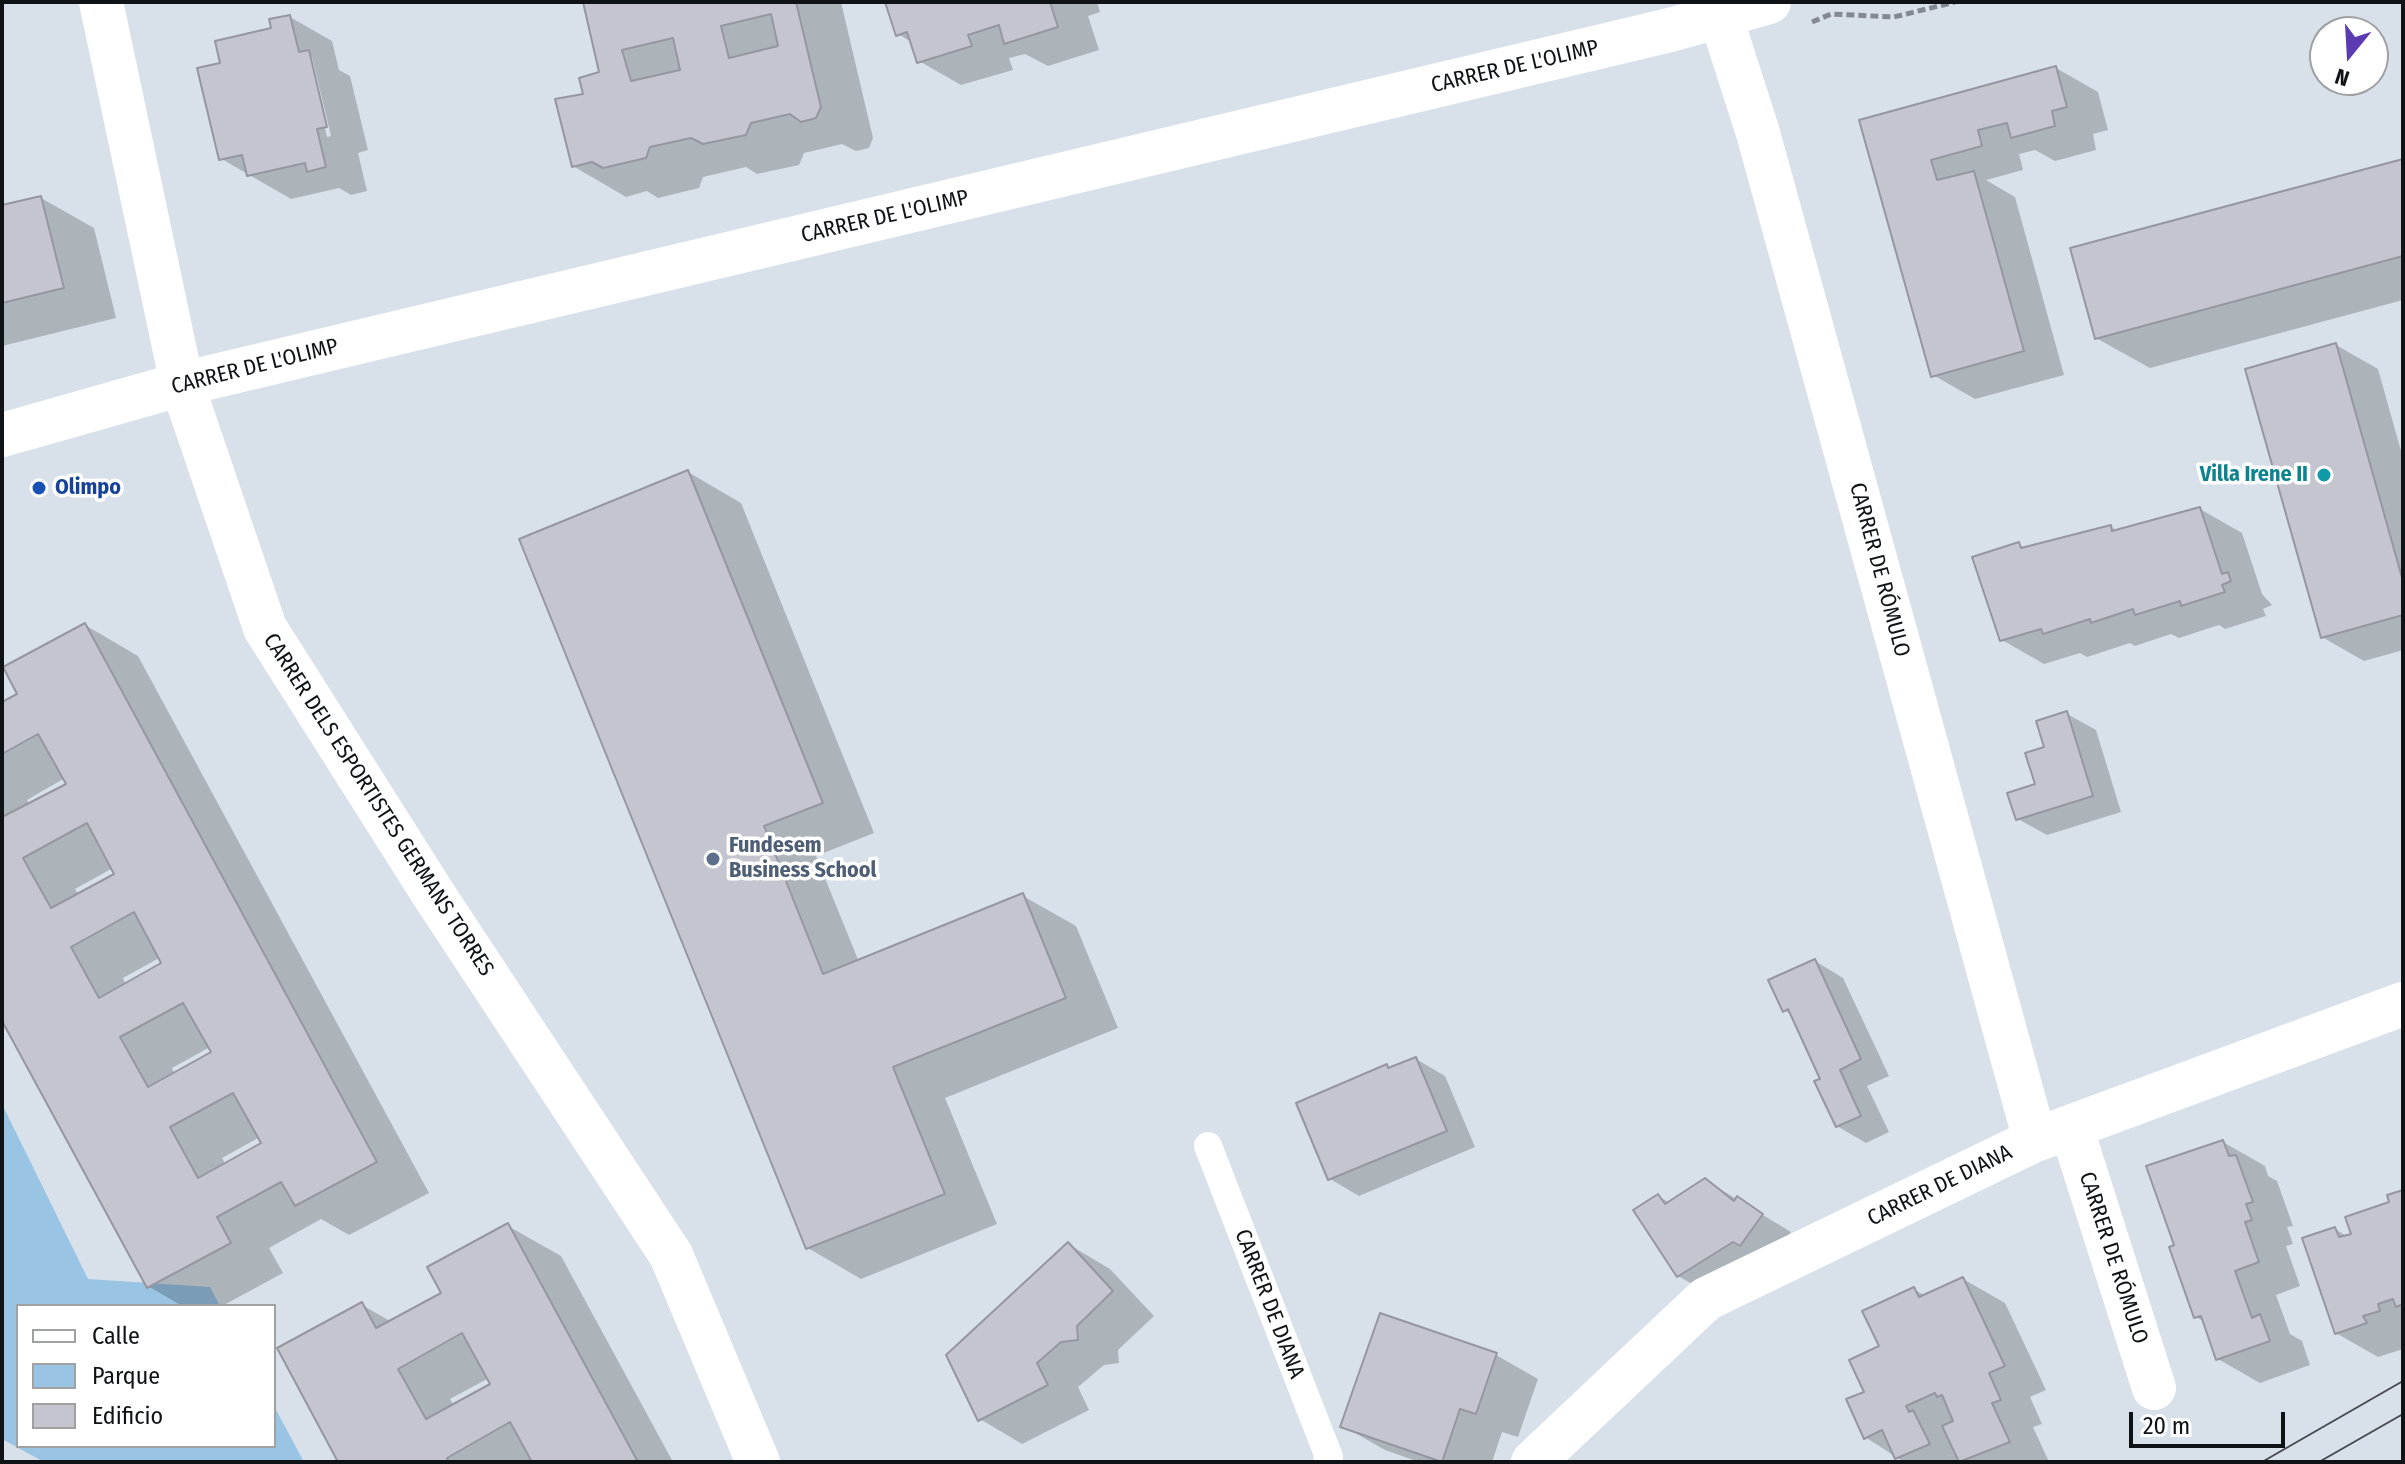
<!DOCTYPE html>
<html>
<head>
<meta charset="utf-8">
<style>
  body { margin:0 }
  #map { position:relative; width:2405px; height:1464px; overflow:hidden; background:#d8e1e9; font-family:"Fira Sans Condensed",sans-serif }
  canvas { display:block }
  .frame { position:absolute; inset:0; border:4px solid #101316; pointer-events:none }
  .legend { position:absolute; left:16px; top:1304px; width:260px; height:144px; box-sizing:border-box; background:#fff; border:2px solid #9fa1a2; margin:0; padding:10px 14px; list-style:none; font-size:24px; color:#101316 }
  .legend li { display:flex; align-items:center; gap:16px; height:40px }
  .legend b { width:40px; border:2px solid #9fa1a2 }
  .north { position:absolute; left:2309px; top:16px; width:80px; height:80px; box-sizing:border-box; background:#fff; border:2px solid #9fa1a2; border-radius:50%; rotate:198deg; font-size:22px; font-weight:700; line-height:32px; text-align:center; color:#101316 }
  .north::after { content:''; display:block; margin:auto; width:28px; height:36px; background:#5c3ab2; clip-path:polygon(50% 0,100% 100%,50% 72%,0 100%) }
  .scale { position:absolute; left:2129px; top:1412px; width:156px; height:36px; box-sizing:border-box; border:4px solid #101316; border-top:0; padding-left:10px; font-size:24px; line-height:28px; white-space:nowrap; color:#101316; -webkit-text-stroke:6px #fff; paint-order:stroke }
</style>
</head>
<body>
<div id="map">
<canvas width="2405" height="1464"></canvas>
<div class="frame"></div>
<ul class="legend">
<li><b style="height:10px;background:#fff"></b>Calle</li>
<li><b style="height:22px;background:#9ac4e4"></b>Parque</li>
<li><b style="height:22px;background:#c5c5d0"></b>Edificio</li>
</ul>
<div class="north">N</div>
<div class="scale">20 m</div>
</div>
<script>
const ctx = document.querySelector('canvas').getContext('2d');
ctx.lineJoin = 'round';
function paint(path, color) {
  ctx.fillStyle = color;
  ctx.fill(path, 'evenodd');
}
function trace(path, color, width, dash) {
  ctx.strokeStyle = color;
  ctx.lineWidth = width;
  ctx.lineCap = dash ? 'butt' : 'round';
  ctx.setLineDash(dash || []);
  ctx.stroke(path);
}
function drawText(font, color, halo, rows, align = 'center') {
  ctx.font = font + ' "Fira Sans Condensed",sans-serif';
  ctx.lineWidth = 7;
  ctx.setLineDash([]);
  ctx.textBaseline = 'middle';
  ctx.strokeStyle = halo;
  ctx.fillStyle = color;
  for (const [text, x, y, turn = 0] of rows) {
    ctx.save();
    ctx.translate(x, y);
    ctx.rotate((+turn || 0) * Math.PI / 180);
    ctx.textAlign = isNaN(turn) ? turn : align;
    if (halo) ctx.strokeText(text, 0, 0);
    ctx.fillText(text, 0, 0);
    ctx.restore();
  }
}
const green = new Path2D(`
  M2 1104 88 1279 210 1287 220 1306H18V1446H274V1406L304 1462H44L2 1439Z`);
const shadow = new Path2D(`
  M585 2H841L873 138 869 148 856 151 842 144 804 153 799 165 757 174 746 167 703 177 699 188 658 198 647 191 626 197 573 166 585 95 601 73Z
  M886 2H1097L1100 12 1088 16 1099 50 1048 66 1025 54 1009 58 1013 70 961 85 919 61 913 43 898 34Z
  M290 17 332 41 339 70 350 76 368 150 358 153 367 191 351 195 339 188 291 199 220 158 222 65ZM308 57H312L331 136 327 137Z
  M2056 68 2098 92 2108 130 2093 134 2096 150 2055 161 2035 150 2019 154 2023 170 1986 180 2015 197 2064 375 1975 399 1933 375 1862 121Z
  M2403 161V300L2150 368 2096 338Z
  M41 198 94 228 116 318 2 346V207Z
  M2336 345 2378 369 2403 458V650L2364 661 2322 637Z
  M688 472 741 503 874 833 816 856 859 962 1023 896 1076 926 1118 1028 945 1098 997 1224 861 1279 808 1248Z
  M2200 509 2242 533 2262 594 2272 605 2263 609 2266 616 2225 629 2219 625 2179 638 2171 634 2135 646 2130 643 2087 657 2080 653 2044 664 2002 640 2019 545 2026 548 2111 527 2118 531Z
  M85 625 138 656 429 1193 349 1235 321 1219 269 1248 283 1273 222 1306H182L148 1286 2 1017V704L20 694ZM65 778 69 785 30 806 27 800ZM113 868 117 875 79 895 75 889ZM161 957 164 964 126 985 123 978ZM210 1047 214 1053 175 1075 172 1068ZM260 1137 264 1144 226 1165 222 1158Z
  M2067 714 2096 730 2121 812 2047 835 2018 819 2038 786 2047 749Z
  M1815 961 1843 978 1889 1076 1867 1086 1889 1132 1866 1143 1837 1126 1823 1080 1794 1016 1785 1011Z
  M1416 1059 1445 1076 1475 1147 1359 1196 1330 1179 1387 1066 1391 1069Z
  M2223 1142 2265 1166 2268 1176 2277 1181 2293 1226 2287 1227 2293 1244 2286 1246 2300 1286 2276 1295 2290 1334 2302 1341 2310 1365 2260 1383 2218 1359 2205 1322 2196 1317 2177 1247Z
  M1705 1180 1791 1232 1770 1261 1707 1292 1678 1276 1658 1196 1670 1203Z
  M2403 1192V1349L2378 1357 2336 1333 2335 1229 2348 1237Z
  M508 1226 561 1256 673 1462H341L362 1305 392 1322 444 1294ZM489 1378 493 1385 454 1406 450 1399Z
  M1068 1244 1110 1269 1154 1316 1118 1350 1119 1363 1104 1365 1078 1387 1089 1410 1022 1444 980 1419Z
  M1963 1279 2005 1303 2046 1390 2030 1397 2042 1424 2033 1427 2049 1462H1904L1865 1437 1866 1393 1881 1346 1914 1289 1925 1296Z
  M1382 1315 1496 1355 1538 1379 1518 1437 1502 1432 1492 1462H1419L1385 1450 1343 1426Z`);
const building = new Path2D(`
  M583 2H796L821 107 816 118 801 122 790 114 751 123 746 135 703 144 691 138 650 147 646 158 603 168 592 162 572 167 555 99 583 94 579 78 599 72ZM771 14 778 46 729 58 721 26ZM673 38 680 70 631 81 622 50Z
  M885 2H1050L1058 27 1004 44 999 25 968 35 972 46 917 63 907 32 896 36Z
  M290 15 299 52 309 50 327 127 317 129 326 167 307 172 305 163 247 176 242 155 219 160 197 68 220 63 215 41 271 28 269 19Z
  M2056 66 2067 107 2052 111 2055 126 2011 138 2007 123 1978 130 1982 146 1931 160 1937 180 1974 171 2024 351 1931 377 1859 120Z
  M2403 159V256L2095 339 2070 248Z
  M41 196 64 288 2 303V205Z
  M2336 343 2403 581V615L2321 638 2245 369Z
  M688 470 823 803 764 826 823 974 1023 893 1066 998 893 1067 945 1194 806 1249 519 539Z
  M2200 507 2222 574 2228 572 2231 581 2222 585 2225 592 2181 606 2180 601 2135 615 2133 609 2091 623 2090 619 2043 634 2041 629 2000 641 1972 557 2019 542 2021 548 2111 525 2112 531Z
  M85 623 377 1162 295 1206 281 1182 217 1217 231 1243 147 1288 2 1021V817L66 784 38 734 2 754V702L17 694 3 667ZM87 823 114 874 51 908 23 858ZM134 912 161 963 99 998 71 947ZM183 1003 211 1052 148 1087 120 1037ZM233 1093 261 1143 198 1178 170 1127Z
  M2067 711 2093 796 2016 820 2007 793 2035 784 2025 753 2044 747 2036 721Z
  M1815 959 1861 1059 1840 1070 1861 1116 1836 1127 1814 1081 1820 1079 1788 1009 1783 1012 1768 980Z
  M1416 1057 1447 1131 1328 1180 1296 1103 1387 1064 1388 1068Z
  M2223 1140 2229 1156 2236 1155 2253 1202 2246 1204 2252 1220 2245 1222 2259 1262 2235 1271 2252 1318 2260 1314 2270 1341 2216 1360 2201 1316 2194 1318 2169 1247 2174 1245 2146 1166Z
  M1705 1178 1734 1201 1737 1196 1763 1214 1740 1246 1733 1242 1677 1277 1633 1210 1658 1194 1665 1204Z
  M2403 1190V1304L2396 1307 2393 1299 2378 1304 2380 1311 2363 1316 2367 1323 2335 1334 2302 1238 2335 1227 2339 1237 2351 1234 2345 1217 2389 1202 2387 1195Z
  M508 1223 638 1462H532L510 1422 447 1458 449 1462H338L277 1348 362 1302 376 1328 441 1293 427 1267ZM462 1333 490 1384 426 1419 398 1369Z
  M1068 1242 1113 1291 1077 1326 1078 1340 1061 1342 1037 1363 1048 1385 978 1421 946 1355Z
  M1963 1277 2005 1366 1989 1373 2001 1400 1992 1403 2010 1442 1959 1462 1942 1426 1953 1421 1942 1395 1937 1397 1935 1393 1906 1406 1909 1412 1913 1410 1930 1444 1895 1459 1882 1430 1864 1439 1846 1399 1864 1392 1849 1360 1879 1346 1862 1311 1914 1287 1919 1297Z
  M1380 1313 1497 1353 1476 1414 1460 1409 1442 1462 1340 1427Z`);
const path = new Path2D(`
  M1812 22 1831 14 1894 17 1955 2`);
const service = new Path2D(`
  M1208 1146 1329 1457 1327 1462`);
const minor = new Path2D(`
  M101 2 182 384 265 628 432 892 671 1255 758 1462
  M1716 2 1758 133 2035 1140
  M2 435 182 384 1670 30 1769 2
  M2071 1127 2154 1388
  M1533 1462 1706 1299 2035 1140 2403 1004`);
const tram = new Path2D(`
  M2262 1462 2403 1381
  M2319 1462 2403 1414`);
const markers = [
  [2324,475,8,"#0f9aa8"],
  [39,488,8,"#1a4fb4"],
  [713,859,8,"#5c6f8a"]
];
const streetNames = [
  ["CARRER DE L'OLIMP",1515,67,-13],
  ["CARRER DE L'OLIMP",885,217,-13],
  ["CARRER DE L'OLIMP",255,367,-14],
  ["CARRER DE RÓMULO",1879,570,75],
  ["CARRER DELS ESPORTISTES GERMANS TORRES",378,805,57],
  ["CARRER DE DIANA",1940,1186,-26],
  ["CARRER DE RÓMULO",2113,1258,72],
  ["CARRER DE DIANA",1269,1304,69]
];
const cultureNames = [
  ["Villa Irene II",2308,475]
];
const transitNames = [
  ["Olimpo",55,488]
];
const serviceNames = [
  ["Fundesem",729,846],
  ["Business School",729,871]
];
paint(green, '#9ac4e4');
paint(shadow, '#0003');
paint(building, '#c5c5d0');
trace(building, '#9696a0', 2);
trace(path, '#83898f', 5, [8, 4]);
trace(service, '#fff', 28);
trace(minor, '#fff', 44);
trace(tram, '#464b4f', 2);
for (const [x, y, r, color] of markers) {
  const dot = new Path2D();
  dot.arc(x, y, r, 0, 2 * Math.PI);
  ctx.fillStyle = color;
  ctx.fill(dot);
  trace(dot, '#fff', 3);
}
drawText('22px', '#101316', '#fff', streetNames);
drawText('bold 22px', '#0d838f', '#fff', cultureNames, 'right');
drawText('bold 22px', '#164399', '#fff', transitNames, 'left');
drawText('bold 22px', '#4e5e75', '#fff', serviceNames, 'left');
</script>
</body>
</html>
